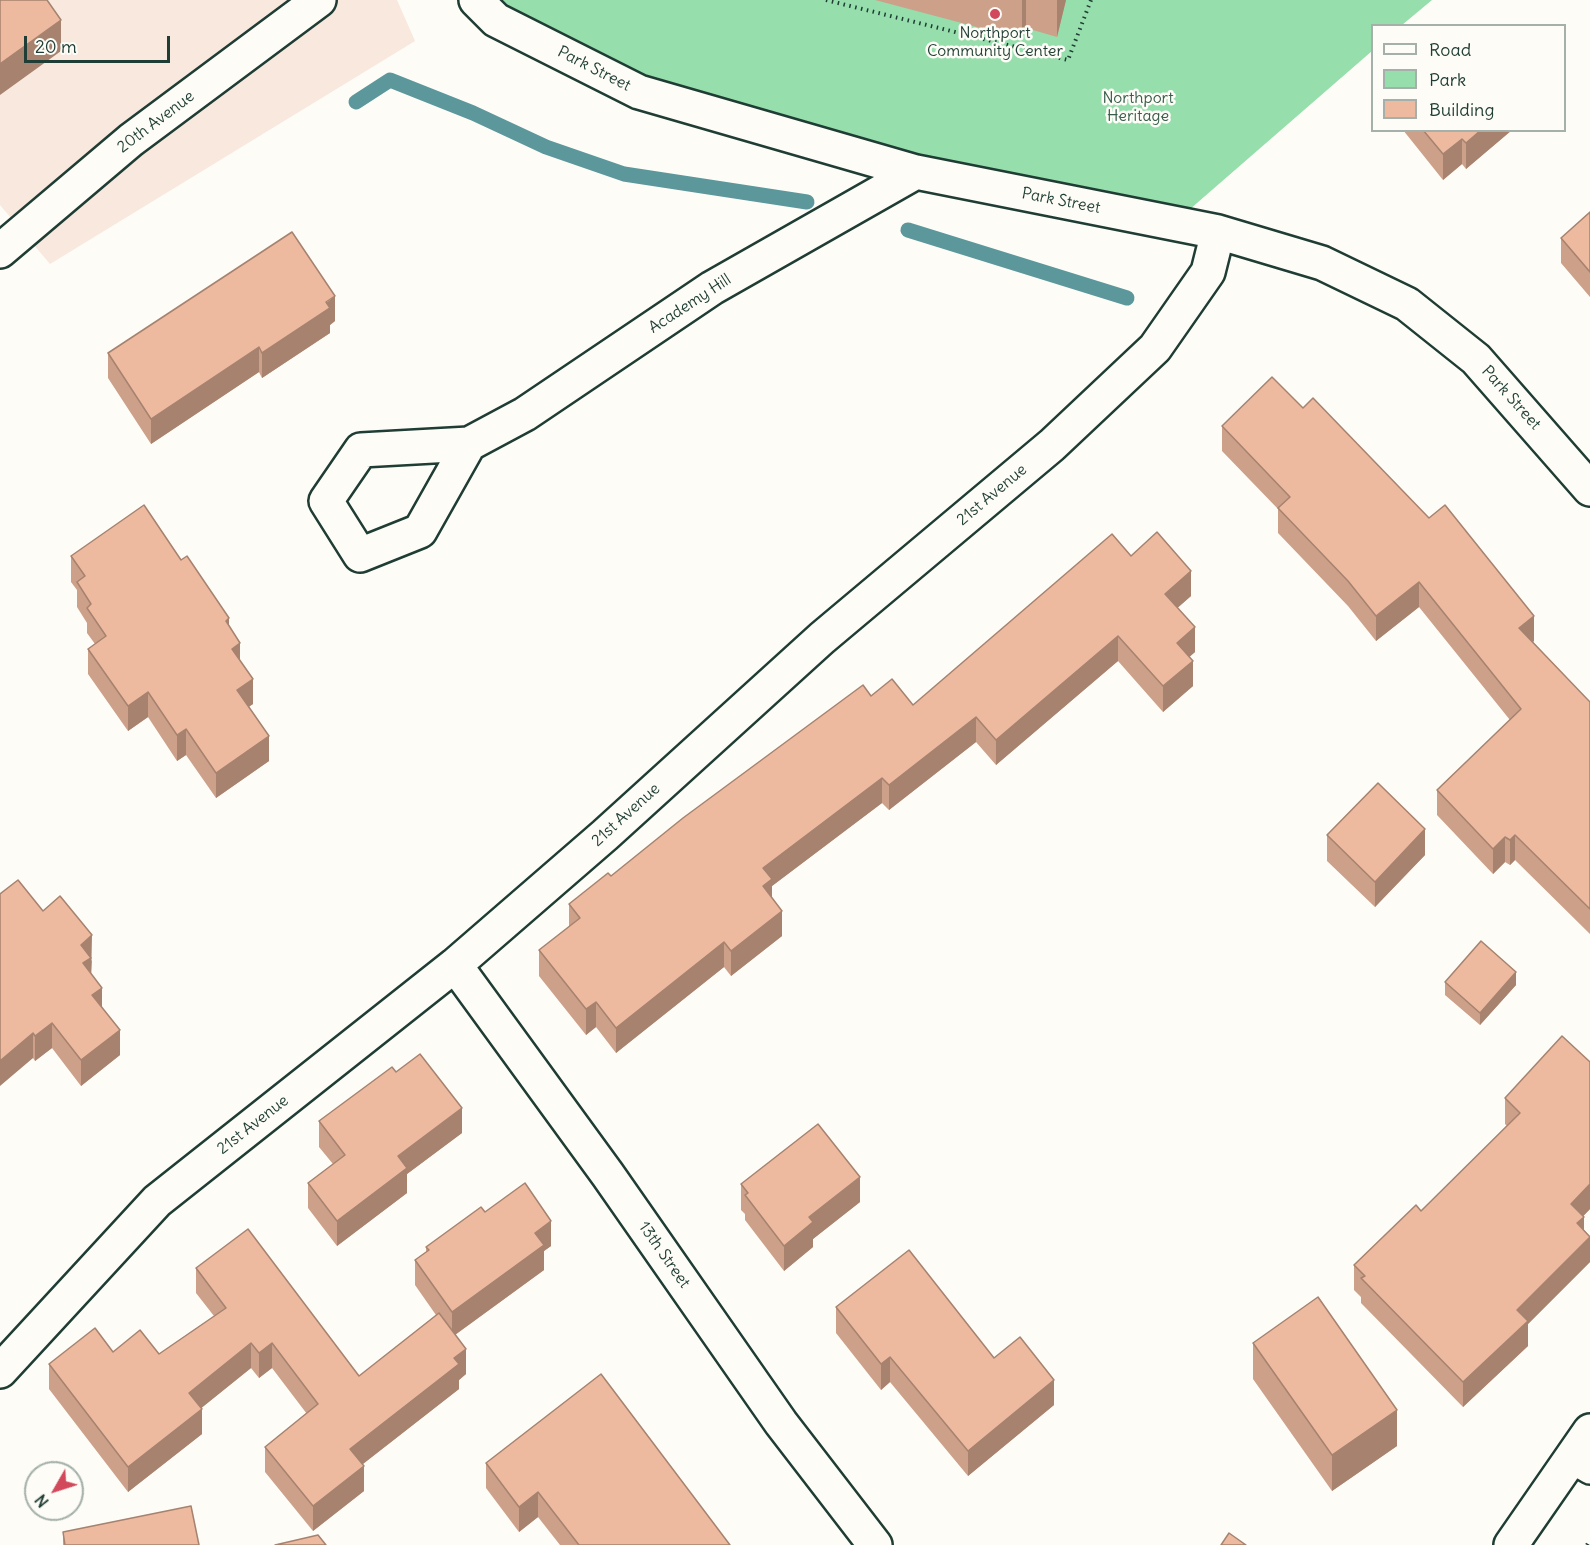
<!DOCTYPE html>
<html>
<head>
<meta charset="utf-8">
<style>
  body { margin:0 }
  #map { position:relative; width:1590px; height:1545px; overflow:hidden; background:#fdfcf7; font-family:Delius,sans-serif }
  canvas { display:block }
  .legend { position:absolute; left:1371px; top:24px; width:195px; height:108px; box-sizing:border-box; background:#fdfcf7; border:2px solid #a4b0a9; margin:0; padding:8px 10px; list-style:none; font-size:18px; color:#1f3d34 }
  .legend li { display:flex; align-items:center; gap:12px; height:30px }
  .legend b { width:30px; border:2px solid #a4b0a9 }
  .north { position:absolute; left:24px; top:1461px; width:60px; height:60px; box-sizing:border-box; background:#fdfcf7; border:2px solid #a4b0a9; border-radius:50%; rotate:231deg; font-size:16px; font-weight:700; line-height:24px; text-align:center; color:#1f3d34 }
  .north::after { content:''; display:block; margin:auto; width:21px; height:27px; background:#d1495b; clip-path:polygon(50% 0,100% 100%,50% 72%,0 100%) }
  .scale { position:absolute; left:24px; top:36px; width:146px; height:27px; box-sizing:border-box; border:3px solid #1f3d34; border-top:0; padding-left:8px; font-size:18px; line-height:21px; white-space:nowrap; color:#1f3d34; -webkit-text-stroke:4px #fdfcf7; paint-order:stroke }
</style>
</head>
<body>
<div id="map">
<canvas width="1590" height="1545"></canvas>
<ul class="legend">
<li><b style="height:8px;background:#fdfcf7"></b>Road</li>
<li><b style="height:16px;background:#96deac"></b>Park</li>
<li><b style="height:16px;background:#edba9f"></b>Building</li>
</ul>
<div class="north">N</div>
<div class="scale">20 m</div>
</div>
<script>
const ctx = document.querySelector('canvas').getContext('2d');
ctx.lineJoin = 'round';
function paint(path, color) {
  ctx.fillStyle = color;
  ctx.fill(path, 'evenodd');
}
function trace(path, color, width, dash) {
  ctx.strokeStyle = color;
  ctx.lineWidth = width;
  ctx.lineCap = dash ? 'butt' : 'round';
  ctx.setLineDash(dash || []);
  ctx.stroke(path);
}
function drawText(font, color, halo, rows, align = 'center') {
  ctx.font = font + ' Delius,sans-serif';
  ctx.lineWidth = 5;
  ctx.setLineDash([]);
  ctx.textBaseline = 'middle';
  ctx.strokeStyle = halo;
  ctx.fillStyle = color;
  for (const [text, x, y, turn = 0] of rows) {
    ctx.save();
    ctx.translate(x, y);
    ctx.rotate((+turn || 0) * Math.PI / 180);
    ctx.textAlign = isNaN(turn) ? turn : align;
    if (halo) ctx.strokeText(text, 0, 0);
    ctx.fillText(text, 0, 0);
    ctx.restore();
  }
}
const built = new Path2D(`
  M0 0H397L415 41 50 264 0 205Z`);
const green = new Path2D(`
  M476 0H1432L1402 25 1372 26V51L1174 223 639 92Z`);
const stream = new Path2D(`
  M356 102 390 80 473 113 546 147 624 174 807 202
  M908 230 1127 298`);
const path = new Path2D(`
  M826 0 1068 60 1091 0
  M1587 1545 1590 1540`);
const lane = new Path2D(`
  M1571 1459 1590 1470`);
const street = new Path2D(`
  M476 0 496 20 639 92 916 172 1218 232 1322 263 1407 304 1476 359 1590 489
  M0 251 131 140 319 0
  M469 444 525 414 712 288 916 172
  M469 444 420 531 360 555 326 501 361 450Z
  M455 965 608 1175 781 1423 875 1545
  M0 1371 157 1201 455 965 605 835 822 638 1052 445 1155 348 1208 272 1218 232`);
const secondary = new Path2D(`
  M1511 1545 1590 1431`);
const wall = new Path2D(`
  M875 0H1066L1057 37 1026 28 1022 39Z
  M1403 130H1512L1466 169 1462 164 1443 180Z
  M1590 212V297L1561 263V238Z
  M335 321 330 325V333L262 378 259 372 151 444 108 378V353Z
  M1222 426 1534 641 1533 642 1590 702V934L1515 860 1510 865 1505 862 1493 874 1437 815V790L1510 720 1419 607 1376 641 1348 606 1278 533V509L1222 451Z
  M71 556 181 560 229 627 253 704 248 707 269 761 216 798 186 755 177 761 148 717 128 731 88 674V649L95 644 87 633V623L77 607V590L71 582Z
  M1131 556 1191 596 1177 608 1195 652 1189 657 1193 686 1163 712 1118 661 996 765 976 742 889 810 882 803 772 886V899L782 936 731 976 724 967 616 1053 596 1027 586 1035 539 976V950L569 927V904L611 876 871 696 913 705Z
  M1327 835 1425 855 1375 907 1327 861Z
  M18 880 43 911 92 961 91 974 102 1007 120 1055 81 1086 52 1048 35 1061 33 1058Z
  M1445 982 1516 985 1480 1025 1445 995Z
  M1590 1062V1209L1583 1216 1584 1230 1590 1236V1262L1528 1324V1346L1463 1407 1361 1303V1297L1354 1290V1265L1421 1211 1507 1126 1505 1124V1098Z
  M396 1072 462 1133 407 1174V1193L337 1246 308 1208V1183L333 1164 319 1147V1121Z
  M741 1184 860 1202 813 1239V1247L784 1271 745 1220V1214L741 1210Z
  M485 1212 551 1246 544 1251V1270L455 1335 466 1374 459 1380V1389L363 1464 364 1491 313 1531 265 1472V1447L307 1414 272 1368 259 1378 251 1368 201 1408 202 1434 128 1492 49 1389V1364L113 1352 159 1354 214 1316 196 1293V1268L359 1376 436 1315 415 1285V1260L426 1252V1247Z
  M836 1307 994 1358 1054 1405 968 1476 890 1382 881 1390 836 1333Z
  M1253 1343 1397 1446 1332 1491 1253 1379Z
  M486 1463 730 1545H560L538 1517 519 1532 486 1488Z
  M63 1532 199 1545H63Z`);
const shadedWall = new Path2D(`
  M1022 0H1026V28L1022 39Z
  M1057 0H1066L1057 37Z
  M61 20V51L0 95V64Z
  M1481 130H1512L1466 169V143Z
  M1462 139V164L1443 180V154Z
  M335 296V321L330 325V333L262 378V353Z
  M259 347V372L151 444V419Z
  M1191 571V596L1165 619V594Z
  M1419 582V607L1376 641V616Z
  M1534 616V641L1519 653V628Z
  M229 618V643L226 621Z
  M1195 627V652L1177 668V643Z
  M1118 636V661L996 765V740Z
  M240 643V668L232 649Z
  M1193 661V686L1163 712V686Z
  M253 679V704L237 715V690Z
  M148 692V717L128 731V706Z
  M976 717V742L889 810V785Z
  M186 729V755L177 761V735Z
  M269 736V761L216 798V773Z
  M882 778V803L772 886V904L763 886V868Z
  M1425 829V855L1375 907V882Z
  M1515 835V860L1510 865V840Z
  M1505 837V862L1493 874V849Z
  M782 911V936L731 976V951Z
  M92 935 91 983 83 988 81 945Z
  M724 942V967L616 1053V1028Z
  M1516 972V985L1480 1025V1013Z
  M102 988V1013L92 995Z
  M596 1002V1027L586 1035V1009Z
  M52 1023V1048L35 1061V1036Z
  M120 1030V1055L81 1086V1060Z
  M33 1033V1058L0 1086V1061Z
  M462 1108V1133L407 1174V1193L337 1246V1221L398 1156Z
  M860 1177V1202L813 1239V1247L784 1271V1246L809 1217Z
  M1590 1184V1209L1571 1229V1204Z
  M1584 1217V1242L1577 1223Z
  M551 1221V1246L544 1251V1270L452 1337V1312L535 1233Z
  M1590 1237V1262L1528 1324V1346L1463 1407V1382L1517 1310Z
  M251 1343V1368L189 1418V1393Z
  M272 1343V1368L259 1378V1353Z
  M466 1349V1374L459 1380V1389L350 1474V1449L454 1358Z
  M890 1357V1382L881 1390V1364Z
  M1054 1380V1405L968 1476V1451Z
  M202 1409V1434L128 1492V1467Z
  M1397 1410V1446L1332 1491V1455Z
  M364 1466V1491L313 1531V1506Z
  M538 1492V1517L519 1532V1507Z`);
const building = new Path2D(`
  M0 0H47L61 20 0 64Z
  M1423 130H1481L1466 143 1462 139 1443 154Z
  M1590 212V272L1561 238Z
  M292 232 335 296 326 302 330 308 262 353 259 347 151 419 108 353Z
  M1272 377 1303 408 1313 398 1429 518 1445 505 1534 616 1519 628 1590 702V909L1515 835 1510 840 1505 837 1493 849 1437 790 1521 709 1419 582 1376 616 1348 581 1278 508 1290 497 1222 426Z
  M144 505 181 560 187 556 229 618 226 621 240 643 232 649 253 679 237 690 269 736 216 773 186 729 177 735 148 692 128 706 88 649 106 636 87 608 91 604 77 582 85 576 71 556Z
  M1157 532 1191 571 1165 594 1195 627 1177 643 1193 661 1163 686 1118 636 996 740 976 717 889 785 882 778 763 868 772 879 763 886 782 911 731 951 724 942 616 1028 596 1002 586 1009 539 950 580 918 569 904 608 873 611 876 683 818 863 685 871 696 892 679 913 705 1112 534 1131 556Z
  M1378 783 1425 829 1375 882 1327 835Z
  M18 880 43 911 60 896 92 935 81 945 91 958 83 963 102 988 92 995 120 1030 81 1060 52 1023 35 1036 33 1033 0 1061V894Z
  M1481 941 1516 972 1480 1013 1445 982Z
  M1562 1036 1590 1062V1184L1571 1204 1584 1217 1577 1223 1590 1237 1517 1310 1528 1321 1463 1382 1361 1278 1365 1276 1354 1265 1416 1205 1421 1211 1520 1113 1505 1098Z
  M420 1054 462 1108 398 1156 407 1168 337 1221 308 1183 345 1155 319 1121 392 1067 396 1072Z
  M818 1124 860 1177 809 1217 813 1222 784 1246 745 1195 748 1193 741 1184Z
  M525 1183 551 1221 535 1233 544 1245 452 1312 415 1260 429 1250 426 1247 481 1207 485 1212Z
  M248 1229 359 1376 439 1313 466 1349 454 1358 459 1364 350 1449 364 1466 313 1506 265 1447 318 1404 272 1343 259 1353 251 1343 189 1393 202 1409 128 1467 49 1364 95 1328 113 1352 140 1330 159 1354 226 1308 196 1268Z
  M909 1250 994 1358 1020 1337 1054 1380 968 1451 890 1357 881 1364 836 1307Z
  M1318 1297 1397 1410 1332 1455 1253 1343Z
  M601 1374 730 1545H579L538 1492 519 1507 486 1463Z
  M191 1506 199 1545H65L63 1532Z
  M1229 1533 1246 1545H1221Z
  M318 1535 326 1545H275Z`);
const markers = [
  [995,14,6,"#d1495b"]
];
const poiNames = [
  ["Northport",995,33],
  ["Community Center",995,51]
];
const streetNames = [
  ["Park Street",594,69,27],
  ["20th Avenue",156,122,-37],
  ["Park Street",1061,201,11],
  ["Academy Hill",690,304,-33],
  ["Park Street",1511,398,48],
  ["21st Avenue",992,495,-40],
  ["21st Avenue",626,815,-42],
  ["21st Avenue",253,1125,-38],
  ["13th Street",664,1255,55]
];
const parkNames = [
  ["Northport",1138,98],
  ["Heritage",1138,116]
];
paint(built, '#f8e8dd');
paint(green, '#96deac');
trace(stream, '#5b979b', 15);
trace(lane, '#1f3d34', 32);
trace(street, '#1f3d34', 38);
trace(secondary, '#1f3d34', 38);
trace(path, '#1f3d34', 4, [1.5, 4.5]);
trace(lane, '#fdfcf7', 27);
trace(street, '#fdfcf7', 33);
trace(secondary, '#fdfcf7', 33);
paint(wall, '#cca089');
paint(shadedWall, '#a6826f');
paint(building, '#edba9f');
trace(building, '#a6826f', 1.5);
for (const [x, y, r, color] of markers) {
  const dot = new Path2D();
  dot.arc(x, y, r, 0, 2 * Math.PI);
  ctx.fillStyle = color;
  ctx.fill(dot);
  trace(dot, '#fdfcf7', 2);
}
drawText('16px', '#1f3d34', '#fdfcf7', poiNames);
drawText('16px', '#1f3d34', '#fdfcf7', streetNames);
drawText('16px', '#375d4c', '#fdfcf7', parkNames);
</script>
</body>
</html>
